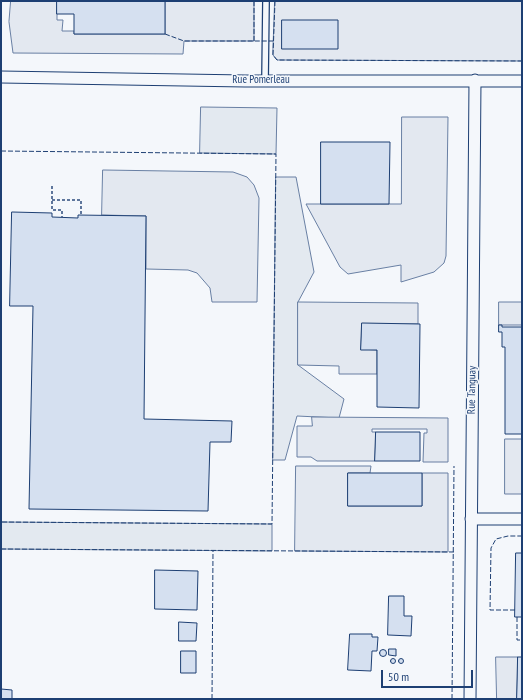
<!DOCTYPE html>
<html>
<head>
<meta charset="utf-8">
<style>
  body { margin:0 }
  #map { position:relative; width:523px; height:700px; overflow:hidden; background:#f4f7fb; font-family:"PT Sans Narrow",sans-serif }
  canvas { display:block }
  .frame { position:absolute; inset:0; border:2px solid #1d3f73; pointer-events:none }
  .scale { position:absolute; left:381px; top:670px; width:92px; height:18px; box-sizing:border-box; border:2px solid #1d3f73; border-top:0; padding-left:5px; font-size:12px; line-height:14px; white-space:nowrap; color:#1d3f73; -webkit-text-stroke:3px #f4f7fb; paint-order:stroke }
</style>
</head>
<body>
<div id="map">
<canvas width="523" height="700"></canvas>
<div class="frame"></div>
<div class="scale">50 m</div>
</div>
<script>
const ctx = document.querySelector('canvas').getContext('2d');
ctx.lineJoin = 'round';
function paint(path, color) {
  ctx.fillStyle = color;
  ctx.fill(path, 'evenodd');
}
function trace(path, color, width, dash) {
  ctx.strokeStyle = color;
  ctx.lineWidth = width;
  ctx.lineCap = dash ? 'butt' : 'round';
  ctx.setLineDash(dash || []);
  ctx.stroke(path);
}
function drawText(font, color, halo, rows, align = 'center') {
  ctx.font = font + ' "PT Sans Narrow",sans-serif';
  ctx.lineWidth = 3;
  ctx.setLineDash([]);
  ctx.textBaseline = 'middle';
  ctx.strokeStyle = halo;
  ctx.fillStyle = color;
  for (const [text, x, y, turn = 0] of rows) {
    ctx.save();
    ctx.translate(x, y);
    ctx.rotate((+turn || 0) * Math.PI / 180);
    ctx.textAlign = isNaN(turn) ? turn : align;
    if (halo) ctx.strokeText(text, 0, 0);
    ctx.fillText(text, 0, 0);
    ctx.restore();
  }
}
const green = new Path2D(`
  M201 107 277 108 276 154 200 153Z
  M276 177H296L314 272 298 302V365L344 399 339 418 297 416 285 460H273Z
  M1 522 272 524V551L1 549Z`);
const parking = new Path2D(`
  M11 1H57V20H63L62 31H74V34H165V1H254V41H184L183 54 13 53 9 22Z
  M275 1H522V61L277 60 273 55Z
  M402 117H448L446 256 444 263 434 272 401 282V265L348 274 340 267 306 204H401Z
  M103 170 233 172 247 177 254 185 259 198 257 302H212L210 288 197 273 188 270 146 269V216L102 215Z
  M298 302 418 303V324H362L361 349 377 350V374H339V366L298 365Z
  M499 302H522V325H499Z
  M312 417 448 418V462H423L424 433H427V429H372V432H376L375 461H317L311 457H297V426H312Z
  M505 439H522V494H505Z
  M296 466H371L370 473H348V506H422V473H448V552L295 551Z
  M496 657H518L517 699H497Z`);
const building = new Path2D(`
  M57 1H165V34H74V14H57Z
  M282 20H338V49H282Z
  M321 142H390L389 204H321Z
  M12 212 52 213V217L78 218V215L146 216 144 419 232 421 231 442H210L208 511 29 509 33 306H10Z
  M362 323 420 324 419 408 377 407V350H361Z
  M499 325H502V327H522V434H505V347H502V332H499Z
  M376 432H420V461H375Z
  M348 473H422V506H348Z
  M516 553H522V617H515Z
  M155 570 198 571 197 610 155 609Z
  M389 596H404V616H412L411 636 388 635Z
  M179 622 197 623 196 641H179Z
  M350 634H372V637H378L377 651H372L371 671 348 670Z
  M389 649H396V656L389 655Z
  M379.5 653a3.5 3.5 0 1 1 7 0a3.5 3.5 0 1 1-7 0Z
  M181 651H196V673H181Z
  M518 657H522V699H517Z
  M390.5 661a2.5 2.5 0 1 1 5 0a2.5 2.5 0 1 1-5 0Z
  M398.5 661a2.5 2.5 0 1 1 5 0a2.5 2.5 0 1 1-5 0Z
  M1 689 12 690V699H1Z`);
const path = new Path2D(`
  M52 186V210H62V217
  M52 200H81V215`);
const lane = new Path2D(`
  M265 81 266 1`);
const street = new Path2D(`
  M1 77 245 81H522
  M471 519H522
  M470 699 475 80`);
const fence = new Path2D(`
  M275 1 273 55 277 60 522 61
  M165 34 184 41H273
  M254 41V1
  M1 151 276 154 272 524 1 522
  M1 549 454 552
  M515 610H490L491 548 496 539 508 536H522
  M517 617V640H522
  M212 699 213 551
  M452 699 454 466`);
const streetNames = [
  ["Rue Pomerleau",261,80],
  ["Rue Tanguay",472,390,-89]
];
paint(green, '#e3e9f0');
trace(green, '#687fa3', 1);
paint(parking, '#e3e8f0');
trace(parking, '#687fa3', 1);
paint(building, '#d5e0f0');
trace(building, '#1d3f73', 1);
trace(lane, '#1d3f73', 8);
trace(street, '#1d3f73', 13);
trace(path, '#5e769c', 2, [3, 2]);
trace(lane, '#f4f7fb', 5.5);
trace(street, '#f4f7fb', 11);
trace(fence, '#1d3f73', 1, [5, 2]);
drawText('11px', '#1d3f73', '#f4f7fb', streetNames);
</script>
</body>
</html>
